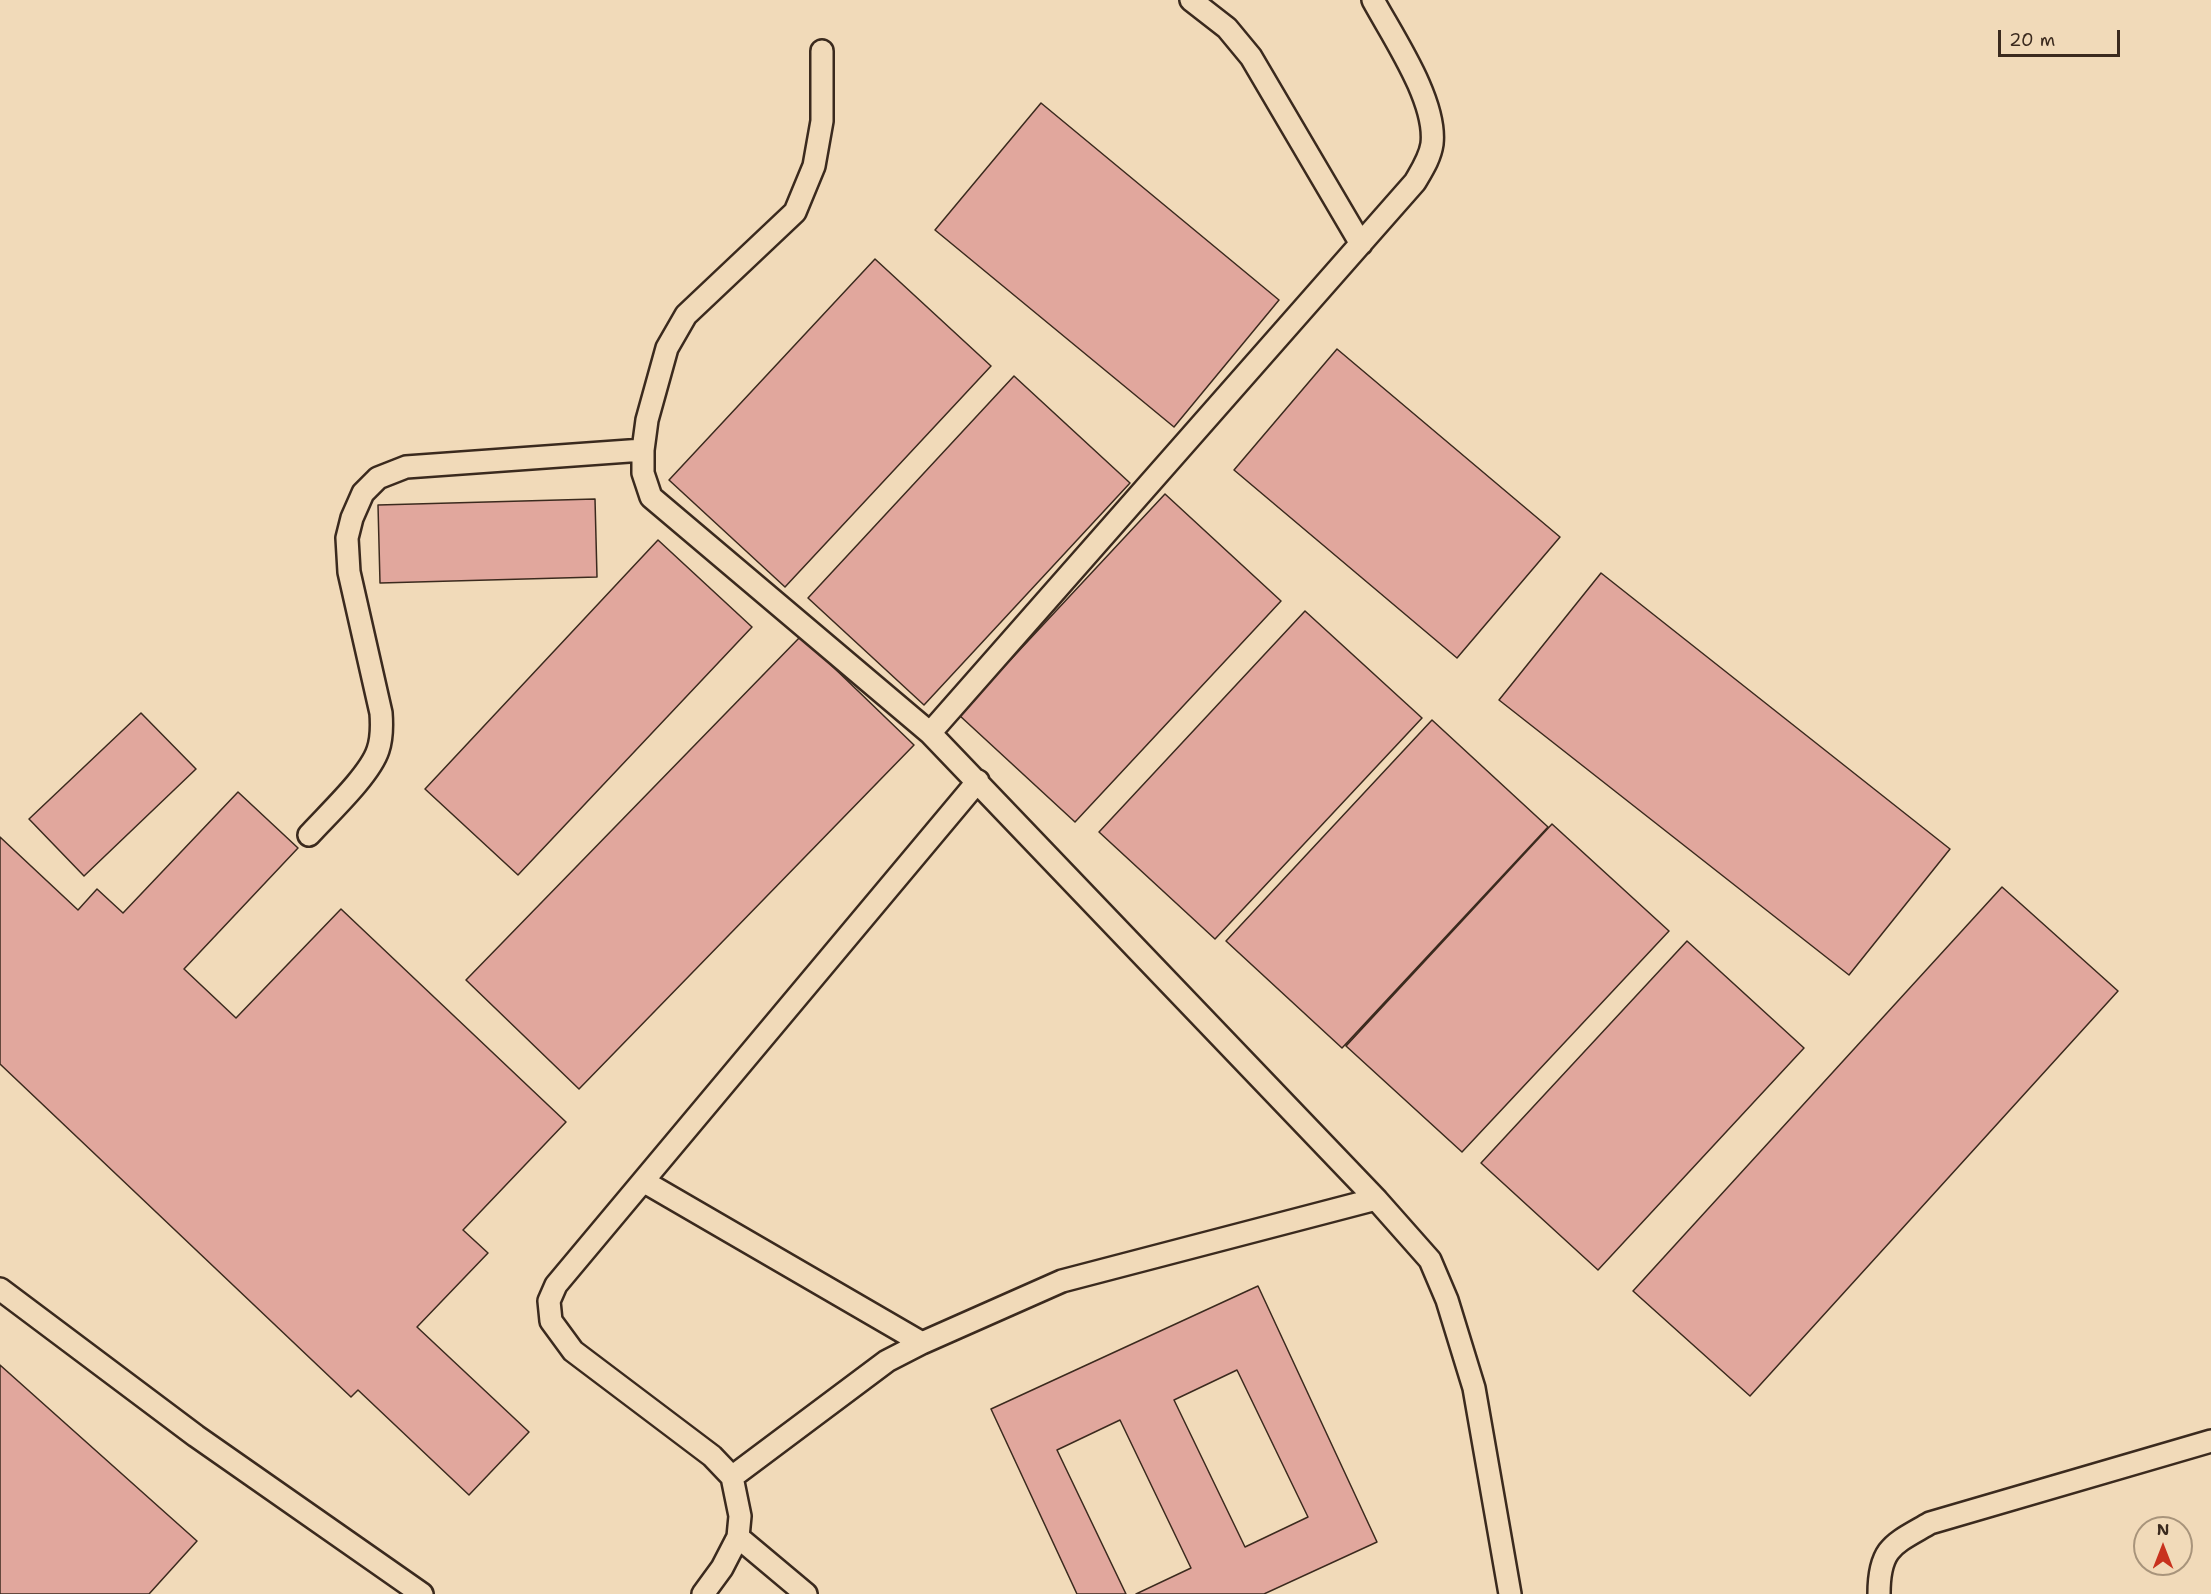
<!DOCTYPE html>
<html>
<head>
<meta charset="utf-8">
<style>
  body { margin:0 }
  #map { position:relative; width:2211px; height:1594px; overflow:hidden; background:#f1dab9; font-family:"Shantell Sans",sans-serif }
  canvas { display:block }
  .north { position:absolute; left:2133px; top:1516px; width:60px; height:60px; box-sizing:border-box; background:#f1dab9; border:2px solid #a8947b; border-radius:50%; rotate:0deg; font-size:16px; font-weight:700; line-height:24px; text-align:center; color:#3b2a1e }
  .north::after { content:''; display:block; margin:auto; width:21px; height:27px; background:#c8321e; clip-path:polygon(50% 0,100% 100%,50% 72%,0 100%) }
  .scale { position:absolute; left:1998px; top:30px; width:122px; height:27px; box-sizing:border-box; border:3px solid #3b2a1e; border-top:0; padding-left:8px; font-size:18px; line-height:21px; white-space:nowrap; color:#3b2a1e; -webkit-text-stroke:4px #f1dab9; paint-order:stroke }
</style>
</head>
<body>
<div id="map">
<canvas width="2211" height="1594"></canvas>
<div class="north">N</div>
<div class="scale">20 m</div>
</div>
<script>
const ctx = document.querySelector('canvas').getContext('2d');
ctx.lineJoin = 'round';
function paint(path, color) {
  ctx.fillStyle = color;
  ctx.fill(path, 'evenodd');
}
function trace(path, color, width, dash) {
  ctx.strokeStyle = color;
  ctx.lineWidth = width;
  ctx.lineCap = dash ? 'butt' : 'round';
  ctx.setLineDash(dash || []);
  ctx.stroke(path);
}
const building = new Path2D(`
  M1041 103 1279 300 1174 427 935 230Z
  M875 259 991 366 785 587 669 480Z
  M1337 349 1560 537 1457 658 1234 470Z
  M1014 376 1130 483 924 705 808 598Z
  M1165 494 1281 601 1075 822 959 715Z
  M595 499 597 577 380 583 378 505Z
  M658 540 752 627 518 875 425 789Z
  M1601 573 1950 849 1849 975 1499 700Z
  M1305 611 1422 718 1215 939 1099 832Z
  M801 636 914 745 579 1089 466 980Z
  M141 713 196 769 84 876 29 819Z
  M1432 720 1548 827 1342 1048 1226 941Z
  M238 792 298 848 184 969 236 1018 341 909 566 1122 463 1230 488 1253 417 1327 529 1432 469 1495 358 1390 351 1397 0 1064V837L78 910 97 889 123 913Z
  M1552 824 1669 931 1462 1152 1346 1046Z
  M2002 887 2118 991 1750 1396 1633 1291Z
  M1687 941 1804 1048 1598 1270 1481 1163Z
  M1258 1286 1377 1542 1264 1594H1136L1191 1568 1120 1420 1057 1450 1126 1594H1077L991 1409ZM1237 1370 1308 1517 1245 1547 1174 1400Z
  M0 1365 197 1541 149 1594H0Z`);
const lane = new Path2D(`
  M1191 0 1227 28 1251 57 1361 244
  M822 51V121L814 166 795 212 686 315 667 348 647 420 643 450V473L651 497 930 733 1376 1199 1430 1260 1447 1300 1474 1388 1510 1594
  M930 733 1415 182C1422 170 1430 158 1432 144 1437 101 1393 37 1373 0
  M309 835C328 814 370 775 378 750 382 738 382 726 381 713L349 572 347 538 352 518 363 493 378 478 406 467 643 450
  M643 1181 922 1343
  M0 1289 196 1436 422 1594
  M732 1477 887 1361 922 1343 1062 1281 1376 1199
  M738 1537 806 1594
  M703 1594 722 1568 738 1537 740 1516 732 1477 712 1456 573 1351 551 1321 549 1301 556 1285 978 781
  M1879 1594C1879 1547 1894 1544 1930 1523L2211 1441`);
paint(building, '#e1a79d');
trace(building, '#3b2a1e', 1.5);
trace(lane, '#3b2a1e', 26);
trace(lane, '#f1dab9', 21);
</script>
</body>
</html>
